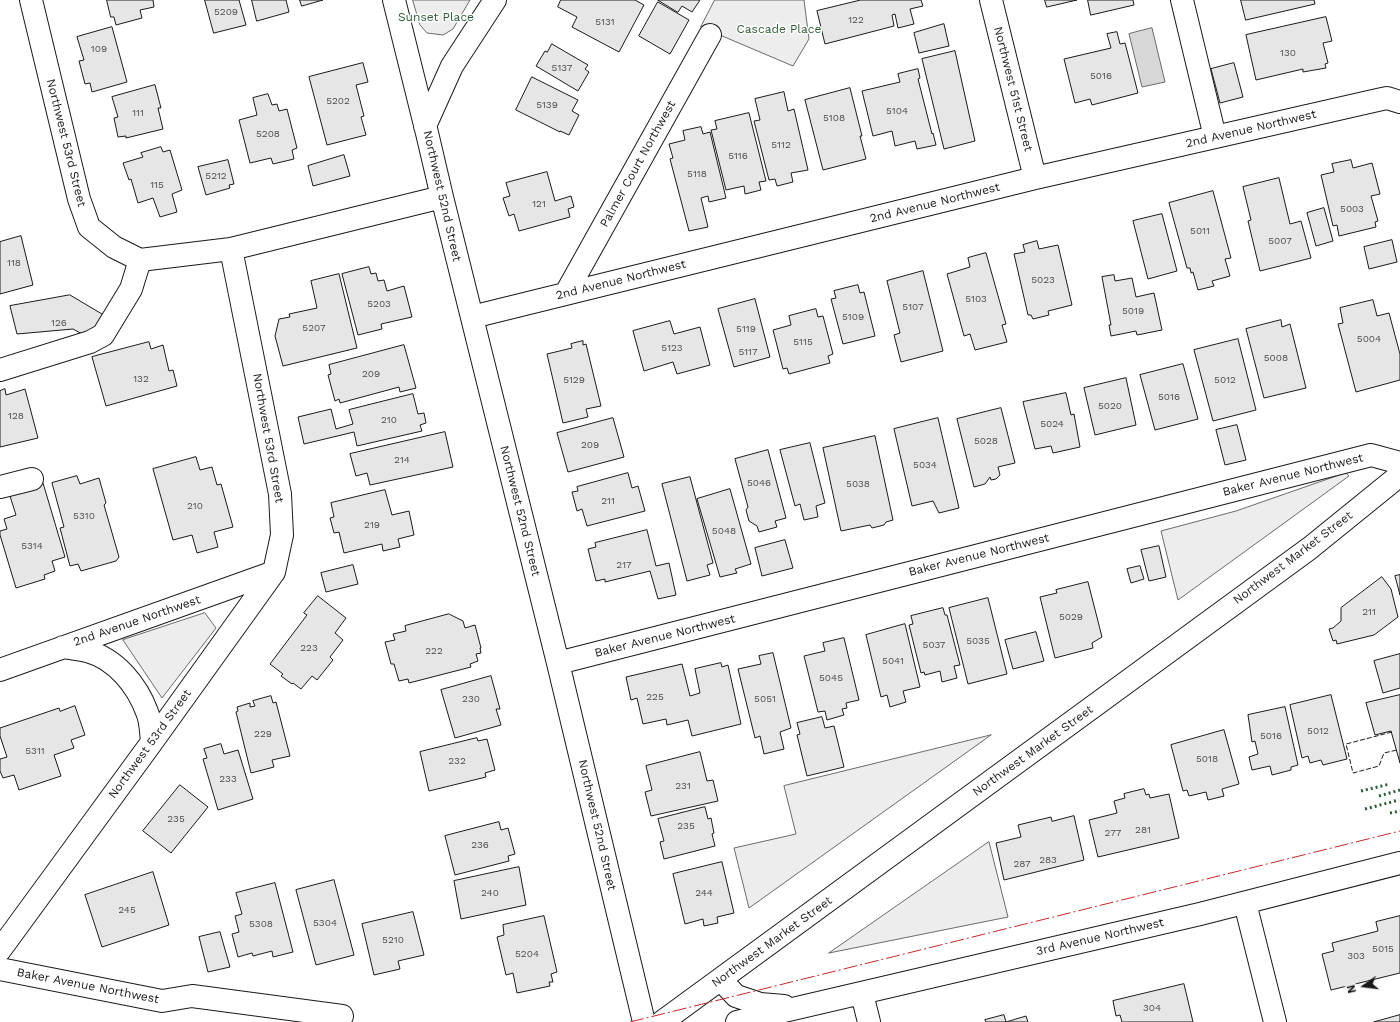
<!DOCTYPE html>
<html>
<head>
<meta charset="utf-8">
<style>
  body { margin:0 }
  #map { position:relative; width:1400px; height:1022px; overflow:hidden; background:#fff; font-family:"Work Sans",sans-serif }
  canvas { display:block }
  .north { position:absolute; left:1344px; top:966px; width:40px; height:40px; -webkit-text-stroke:3px #fff; paint-order:stroke; rotate:256deg; font-size:11px; font-weight:700; line-height:16px; text-align:center; color:#1a1a1a }
  .north::after { content:''; display:block; margin:auto; width:14px; height:18px; background:#1a1a1a; clip-path:polygon(50% 0,100% 100%,50% 72%,0 100%) }
</style>
</head>
<body>
<div id="map">
<canvas width="1400" height="1022"></canvas>
<div class="north">N</div>
</div>
<script>
const ctx = document.querySelector('canvas').getContext('2d');
ctx.lineJoin = 'round';
function paint(path, color) {
  ctx.fillStyle = color;
  ctx.fill(path, 'evenodd');
}
function trace(path, color, width, dash) {
  ctx.strokeStyle = color;
  ctx.lineWidth = width;
  ctx.lineCap = dash ? 'butt' : 'round';
  ctx.setLineDash(dash || []);
  ctx.stroke(path);
}
function drawText(font, color, halo, rows, align = 'center') {
  ctx.font = font + ' "Work Sans",sans-serif';
  ctx.lineWidth = 3;
  ctx.setLineDash([]);
  ctx.textBaseline = 'middle';
  ctx.strokeStyle = halo;
  ctx.fillStyle = color;
  for (const [text, x, y, turn = 0] of rows) {
    ctx.save();
    ctx.translate(x, y);
    ctx.rotate((+turn || 0) * Math.PI / 180);
    ctx.textAlign = isNaN(turn) ? turn : align;
    if (halo) ctx.strokeText(text, 0, 0);
    ctx.fillText(text, 0, 0);
    ctx.restore();
  }
}
const built = new Path2D(`
  M413 0H470L453 29 443 35 427 33 420 25Z
  M715 0H804L809 39 793 66 701 27Z
  M1346 473 1349 476 1178 600 1161 531 1236 511Z
  M205 613 216 628 162 698 123 640Z
  M991 735 749 908 734 848 796 834 784 786Z
  M989 842 1008 917 829 953Z`);
const water = new Path2D(`
  M1152 28 1165 82 1142 87 1129 34Z`);
const building = new Path2D(`
  M107 0H153L154 7 140 10 142 18 116 25 114 17H111Z
  M205 0H239L246 25 214 33Z
  M252 0H286L289 12 257 21Z
  M300 0H323L302 6Z
  M561 0H635L644 5 619 52 572 27 577 17 558 7Z
  M658 0H700L692 12 682 6 678 12Z
  M861 0H921L923 6 910 9 914 24 898 28 895 14 892 15 894 26 825 44 817 11Z
  M1045 0H1077L1047 7Z
  M1088 0H1133L1134 5 1091 15Z
  M1241 0H1314L1315 4 1246 20Z
  M658 2 689 20 670 54 639 36Z
  M1326 17 1332 41 1323 43 1328 63 1325 64 1326 68 1303 72V69L1256 80 1246 35Z
  M944 24 949 46 919 53 914 33Z
  M112 27 127 82 92 92 90 83 85 84 79 61 84 60 77 37Z
  M1117 32 1120 44 1125 43 1138 93 1092 105 1090 99 1075 103 1064 59 1111 48 1107 34Z
  M552 44 588 65 585 69 589 72 578 91 536 66 545 51 547 52Z
  M955 51 975 141 944 149 922 59Z
  M363 63 368 82 356 85 364 116 361 117 366 135 327 145 309 77Z
  M1234 63 1243 97 1220 103 1211 69Z
  M918 69 920 78 918 79 932 134 933 133 936 145 917 149 915 141 895 146 892 131 873 136 862 91 900 82 898 74Z
  M532 77 578 100 572 111 579 115 569 135 560 131V132L516 110Z
  M155 85 161 108H158L163 129 126 138V136L118 137 114 118 118 117 112 97Z
  M850 88 862 136H860L866 159 823 170 805 100Z
  M784 92 788 111 794 109 808 170 791 173 793 182 777 186 775 179 769 180 754 121 760 120 755 99Z
  M268 94 272 105 277 104 279 111 287 109 297 148 292 150 294 159 273 164 271 158 250 163 239 120 257 115 253 98Z
  M749 113 766 181 759 182 761 190 745 194 744 186 726 190 711 130 717 129 715 121Z
  M701 127 703 134 710 132 726 198 709 202 708 196 701 198 708 227 689 231 670 159 673 158 669 144 685 140 683 131Z
  M161 147 163 152 170 150 182 190 172 194 177 212 160 217 153 198 138 203 131 179 129 180 123 163 143 157 141 153Z
  M344 155 350 176 313 186 308 166Z
  M228 160 234 184 229 185 230 188 206 195 198 167Z
  M1351 160 1353 168 1372 163 1380 194 1371 196 1378 221 1375 222 1376 227 1339 236 1337 225 1333 226 1321 175 1334 172 1332 164Z
  M547 172 555 201 571 196 574 207 568 209 570 217 519 231 514 214 509 216 503 198 510 196 506 183Z
  M1279 178 1290 224 1301 221 1311 258 1260 271 1248 221 1251 220 1243 187Z
  M1213 191 1231 258 1225 259 1230 276 1212 281 1214 286 1198 290 1193 272 1191 273 1190 268H1187L1169 203Z
  M1324 208 1333 241 1316 246 1307 213Z
  M1162 214 1177 271 1148 279 1133 221Z
  M21 236 33 285 0 294V242Z
  M1392 240 1397 262 1369 269 1364 247Z
  M1037 241 1039 249 1058 245 1072 305 1048 311 1049 315 1033 319 1031 315H1028L1014 254 1025 252 1023 245Z
  M986 253 1006 324 1002 325 1007 342 975 350 970 334 964 336 947 274 970 267 968 258Z
  M369 267 371 274 376 273 378 281 384 280 387 291 404 286 412 317 381 324 382 329 358 335 342 274Z
  M923 271 943 351 901 362 894 335 900 333 887 281Z
  M339 274 357 348 283 366 275 336 279 319 290 317 289 314 317 308 311 281Z
  M1114 275 1115 281 1132 278 1136 297 1154 293 1162 330 1137 335 1136 331 1111 336 1109 325H1111L1102 277Z
  M858 285 860 293 864 292 875 336 843 344 831 299 836 298 834 291Z
  M70 295 107 317 93 340 73 329 17 334 10 306Z
  M755 299 770 357 734 367 718 309Z
  M1373 300 1377 316 1389 313 1400 354V380L1356 392 1338 324 1343 323 1340 308Z
  M816 309 818 317 823 316 833 354 828 356 830 363 789 374 787 368 783 369 773 330 791 325 789 316Z
  M1281 320 1282 327 1290 324 1306 388 1264 398 1246 329Z
  M670 321 674 334 700 327 710 365 677 374 673 362 644 371 633 331Z
  M1238 339 1256 410 1213 421 1194 350Z
  M583 341V345L586 344 601 406 586 409 588 417 563 423 547 354 572 348 571 344Z
  M149 342 151 349 163 345 169 371 173 370 177 386 106 406 92 357Z
  M404 345 416 388 400 392 399 387 340 403 339 399 335 401 328 375 331 374 329 365Z
  M1183 364 1198 419 1155 430 1140 375Z
  M1126 378 1136 425 1095 435 1084 388Z
  M5 389 6 395 25 389 38 438 0 447V391Z
  M1066 393 1071 415 1074 414 1080 447 1053 453 1051 446 1035 449 1023 402Z
  M413 394 418 414 424 413 426 423 420 425 422 431 357 446 354 432 304 444 298 417 331 409 336 429 353 424 349 410Z
  M1001 408 1015 463 998 467 1000 475 996 479 991 480 990 477 985 484 974 487 957 419Z
  M613 418 624 457 568 472 557 433Z
  M938 418 959 508 939 513 933 501 912 506 894 429Z
  M1237 425 1246 460 1225 465 1216 430Z
  M445 432 453 467 370 485 367 473 356 476 350 454Z
  M875 436 893 520 886 522 884 525 872 528 870 525 841 531 823 448Z
  M810 443 825 503 816 506 818 517 804 520 800 504 795 506 780 450Z
  M768 450 786 518 775 521 777 527 759 532 757 526 749 521 746 510 748 507 735 459Z
  M196 457 200 470 212 467 217 485 221 484 233 527 214 532 218 547 197 553 192 535 173 540 153 469Z
  M628 473 632 488 638 486 645 511 587 526 582 509 577 511 572 492 578 491 577 487Z
  M77 476 80 484 99 478 106 503 104 505 119 557 116 561 81 571 78 564 70 566 60 528 64 527 52 483Z
  M690 477 713 563 707 565 710 575 687 581 662 484Z
  M43 483 65 557 52 561 55 571 44 575 45 579 16 588 0 535V531L7 529 4 519 16 515 9 493Z
  M730 489 751 564 735 569 737 573 720 577 697 499Z
  M385 490 392 515 409 511 414 535 398 539 400 547 383 551 382 544 344 553 339 532 334 533 330 518 334 517 331 503Z
  M647 530 656 566 669 563 676 595 658 599 650 571 605 582V579L596 581 588 549 596 547 595 543Z
  M785 540 793 568 762 576 755 548Z
  M1159 546 1166 577 1149 581 1141 550Z
  M353 565 358 584 326 592 321 573Z
  M1140 566 1144 579 1131 583 1127 569Z
  M1400 575V595L1395 576Z
  M1382 577 1391 589 1398 617 1374 635 1337 644 1336 640 1333 641 1329 629 1333 628 1341 621V608Z
  M1088 582 1102 637 1092 643 1093 648 1055 658 1040 597 1057 593 1056 590Z
  M318 596 346 618 335 633 343 640 330 657 333 660 317 680 312 676 301 689 293 683 292 684 281 676 283 674 270 664 307 615 304 613Z
  M988 598 1007 674 968 684 949 608Z
  M943 608 945 615H947L960 665 954 666 957 678 942 682 940 671 925 675 924 672 921 673 909 625 913 624 911 616Z
  M449 614 463 621 465 628 475 625 481 648H480L481 653 476 654 478 661 470 664 471 667 409 683 408 679 399 681 394 664H391L385 642 395 640 393 634 406 631 405 626Z
  M905 624 920 687 903 691 906 702 890 707 887 695 881 697 866 635Z
  M1036 632 1044 661 1013 669 1005 640Z
  M844 638 859 700 846 703 847 708 842 709 844 715 827 720 825 711 818 712 804 656 825 651 823 643Z
  M773 653 791 728 780 732 784 749 764 754 760 736 755 738 738 669 761 664 759 656Z
  M1400 654V688L1383 693 1374 661Z
  M721 663 722 667 728 665 741 724 692 736 688 720 667 725 666 719 643 724 637 698 631 700 626 677 682 664 690 696 700 693 695 669Z
  M491 676 500 709H496L501 725 455 738 441 690Z
  M1331 695 1347 759 1323 765 1321 760 1310 763 1308 756 1302 758 1290 705Z
  M1400 695V763L1391 731 1375 735 1366 703Z
  M271 696 273 703 276 702 290 756 272 760 274 767 251 773 236 712 238 711 237 707 250 703V707L255 706 253 701Z
  M75 706 85 735 71 740 74 748 54 755 61 776 19 790 14 775 3 778 0 771V759L7 757 0 736V728L59 708 60 711Z
  M1285 707 1298 765 1291 767V770L1272 775 1270 766 1252 770 1249 757 1258 754 1255 741 1252 742 1248 715Z
  M822 717 825 728 834 726 844 767 807 776 797 735 800 734 797 723Z
  M1224 730 1239 784 1222 789 1224 796 1208 800 1206 792 1189 796 1187 790 1183 791 1171 745Z
  M477 738 478 741 487 739 495 770 485 773 486 777 429 791 420 752Z
  M221 744 224 754 238 750 253 799 218 810 203 759 207 758 204 749Z
  M700 752 707 781 713 780 718 801 651 816 645 792 652 790 646 766Z
  M180 785 208 807 171 853 143 831Z
  M1144 789 1146 795 1149 794 1150 798 1169 794 1179 838 1098 857 1089 820 1117 813 1114 801 1125 798 1124 794Z
  M705 807 708 819 711 818 714 833 712 834 715 846 664 859 660 842 664 841 658 819Z
  M1074 816 1084 860 1004 880 996 843 1021 837 1018 825 1051 817 1052 821Z
  M499 822 501 830 508 828 515 854 508 856 509 861 455 875 445 836Z
  M722 862 734 913 717 917 718 923 704 926 703 919 685 924 673 874Z
  M519 867 526 905 461 919 454 881Z
  M153 872 169 925 102 947 85 895Z
  M334 880 354 955 316 965 296 890Z
  M275 883 293 952 273 957 272 951 253 956 252 953 238 957 232 934 239 932 235 916 242 914 236 893Z
  M413 912 424 955 398 961 400 969 374 975 362 924Z
  M544 916 557 972 551 974 553 982H549L550 986 517 993 513 973 506 975 497 937 504 935 503 925Z
  M1400 916V973L1331 990 1322 954 1334 951 1332 943 1378 931 1376 922Z
  M220 932 230 967 208 972 199 937Z
  M1184 984 1193 1022H1122L1120 1015 1116 1016 1113 1001Z
  M1004 1015 1006 1022 1026 1016 1028 1022H986L985 1020Z
  M1400 1015V1022H1374Z`);
const minor = new Path2D(`
  M394 0 427 133 442 197 558 663 644 1022
  M991 0 1035 178
  M1182 0 1215 137
  M425 126 452 66 495 0
  M231 249 442 197
  M566 293 710 35
  M472 317 1035 178 1382 99 1387 98 1400 102
  M0 370 90 342 103 335 131 289 140 260
  M0 487 32 479
  M63 647C71 648 79 649 87 651 116 659 137 685 147 712 151 721 151 733 152 742
  M558 663 1371 455 1400 463
  M0 670 274 572
  M1245 903 1275 1022
  M0 950 152 742 274 572 282 535 280 494 231 249 140 260 114 247 89 227 79 199 31 0
  M0 969 162 1001 192 996 342 1016
  M721 980 736 996 760 1004 784 1006
  M862 994 869 1022
  M737 1022 1200 914 1400 863`);
const major = new Path2D(`
  M662 1022 1310 548 1400 475`);
const hedge = new Path2D(`
  M1361 791 1390 784
  M1379 796 1400 790
  M1365 809 1399 800
  M1390 813 1400 811`);
const fence = new Path2D(`
  M1392 732 1346 744 1353 773 1379 766 1384 753 1397 750`);
const power = new Path2D(`
  M630 1022 1400 831`);
const numberNames = [
  ["5209",226,12],
  ["122",856,20],
  ["5131",605,22],
  ["109",99,49],
  ["130",1288,53],
  ["5137",562,68],
  ["5016",1101,76],
  ["5202",338,101],
  ["5139",547,105],
  ["5104",897,111],
  ["111",138,113],
  ["5108",834,118],
  ["5208",268,134],
  ["5112",781,145],
  ["5116",738,156],
  ["5118",697,174],
  ["5212",216,176],
  ["115",157,185],
  ["121",539,204],
  ["5003",1352,209],
  ["5011",1200,231],
  ["5007",1280,241],
  ["118",14,263],
  ["5023",1043,280],
  ["5103",976,299],
  ["5203",379,304],
  ["5107",913,307],
  ["5019",1133,311],
  ["5109",853,317],
  ["126",59,323],
  ["5207",314,328],
  ["5119",746,329],
  ["5004",1369,339],
  ["5115",803,342],
  ["5123",672,348],
  ["5117",748,352],
  ["5008",1276,358],
  ["209",371,374],
  ["132",141,379],
  ["5129",574,380],
  ["5012",1225,380],
  ["5016",1169,397],
  ["5020",1110,406],
  ["128",16,416],
  ["210",389,420],
  ["5024",1052,424],
  ["5028",986,441],
  ["209",590,445],
  ["214",402,460],
  ["5034",925,465],
  ["5046",759,483],
  ["5038",858,484],
  ["211",608,501],
  ["210",195,506],
  ["5310",84,516],
  ["219",372,525],
  ["5048",724,531],
  ["5314",32,546],
  ["217",624,565],
  ["211",1369,612],
  ["5029",1071,617],
  ["5035",978,641],
  ["5037",934,645],
  ["223",309,648],
  ["222",434,651],
  ["5041",893,661],
  ["5045",831,678],
  ["225",655,697],
  ["230",471,699],
  ["5051",765,699],
  ["5012",1318,731],
  ["229",263,734],
  ["5016",1271,736],
  ["5311",35,751],
  ["5018",1207,759],
  ["232",457,761],
  ["233",228,779],
  ["231",683,786],
  ["235",176,819],
  ["235",686,826],
  ["281",1143,830],
  ["277",1113,833],
  ["236",480,845],
  ["283",1048,860],
  ["287",1022,864],
  ["240",490,893],
  ["244",704,893],
  ["245",127,910],
  ["5304",325,923],
  ["5308",261,924],
  ["5210",393,940],
  ["5015",1383,949],
  ["5204",527,954],
  ["303",1356,956],
  ["304",1152,1008]
];
const parkNames = [
  ["Sunset Place",436,17],
  ["Cascade Place",779,29]
];
const streetNames = [
  ["Northwest 51st Street",1013,89,76],
  ["2nd Avenue Northwest",1251,129,-13],
  ["Northwest 53rd Street",66,143,76],
  ["Palmer Court Northwest",638,164,-61],
  ["Northwest 52nd Street",442,196,77],
  ["2nd Avenue Northwest",935,203,-14],
  ["2nd Avenue Northwest",621,280,-14],
  ["Northwest 53rd Street",268,438,80],
  ["Baker Avenue Northwest",1293,475,-14],
  ["Northwest 52nd Street",520,511,76],
  ["Baker Avenue Northwest",979,555,-14],
  ["Northwest Market Street",1293,558,-37],
  ["2nd Avenue Northwest",137,621,-19],
  ["Baker Avenue Northwest",665,636,-14],
  ["Northwest 53rd Street",150,744,-54],
  ["Northwest Market Street",1033,751,-36],
  ["Northwest 52nd Street",597,825,77],
  ["3rd Avenue Northwest",1100,937,-13],
  ["Northwest Market Street",772,942,-36],
  ["Baker Avenue Northwest",88,986,11]
];
paint(built, '#ededed');
trace(built, '#6a6a6a', 1);
paint(water, '#d7d7d7');
trace(water, '#6a6a6a', 1);
paint(building, '#e6e6e6');
trace(building, '#1a1a1a', 1);
trace(minor, '#1a1a1a', 24);
trace(major, '#1a1a1a', 24);
trace(minor, '#fff', 22);
trace(major, '#fff', 22);
trace(hedge, '#2b5a34', 3, [2, 3]);
trace(fence, '#1a1a1a', 1, [5, 2]);
trace(power, '#c62828', 1, [14, 3, 2, 3]);
drawText('10px', '#4d4d4d', null, numberNames);
drawText('12px', '#2b5a34', '#fff', parkNames);
drawText('12px', '#1a1a1a', '#fff', streetNames);
</script>
</body>
</html>
